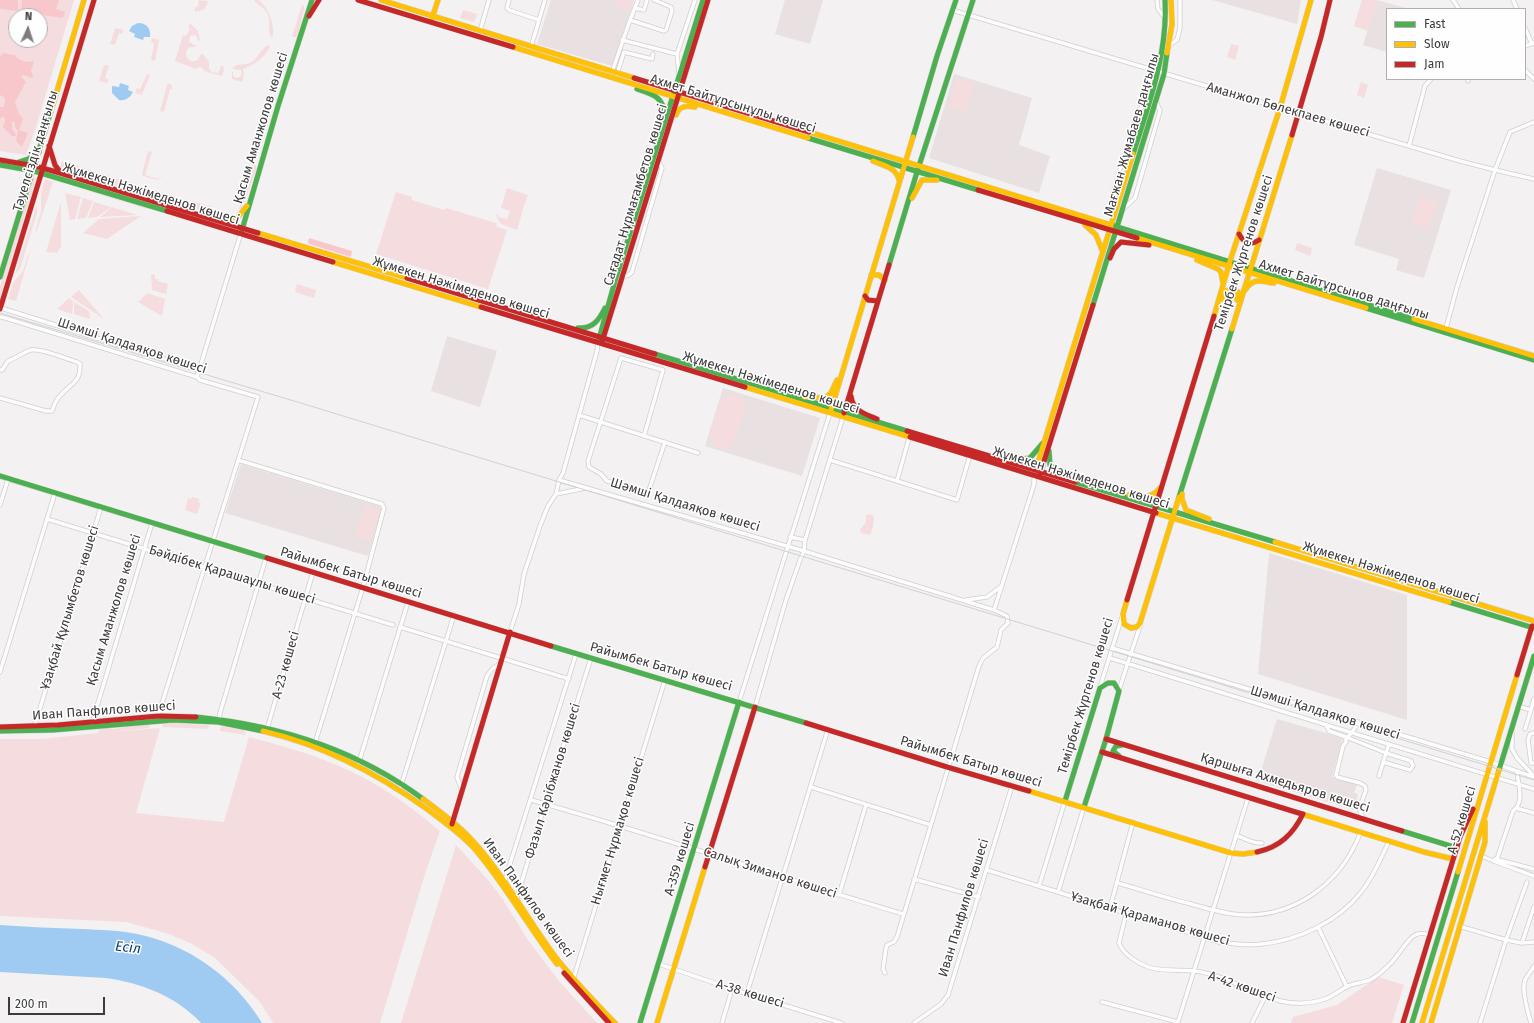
<!DOCTYPE html>
<html>
<head>
<meta charset="utf-8">
<style>
  body { margin:0 }
  #map { position:relative; width:1534px; height:1023px; overflow:hidden; background:#f3f1f1; font-family:"Fira Sans",sans-serif }
  canvas { display:block }
  .legend { position:absolute; left:1386px; top:8px; width:140px; height:72px; box-sizing:border-box; background:#fffefe; border:1px solid #b1b0b0; margin:0; padding:5px 7px; list-style:none; font-size:12px; color:#3d3b3b }
  .legend li { display:flex; align-items:center; gap:8px; height:20px }
  .legend b { width:20px; border:1px solid #b1b0b0 }
  .north { position:absolute; left:8px; top:8px; width:40px; height:40px; box-sizing:border-box; background:#fffefe; border:1px solid #b1b0b0; border-radius:50%; rotate:3deg; font-size:11px; font-weight:700; line-height:16px; text-align:center; color:#3d3b3b }
  .north::after { content:''; display:block; margin:auto; width:14px; height:18px; background:#7d7b7b; clip-path:polygon(50% 0,100% 100%,50% 72%,0 100%) }
  .scale { position:absolute; left:8px; top:997px; width:97px; height:18px; box-sizing:border-box; border:2px solid #3d3b3b; border-top:0; padding-left:5px; font-size:12px; line-height:14px; white-space:nowrap; color:#3d3b3b; -webkit-text-stroke:3px #fffefe; paint-order:stroke }
</style>
</head>
<body>
<div id="map">
<canvas width="1534" height="1023"></canvas>
<ul class="legend">
<li><b style="height:5px;background:#4caf50"></b>Fast</li>
<li><b style="height:5px;background:#ffc107"></b>Slow</li>
<li><b style="height:5px;background:#c62828"></b>Jam</li>
</ul>
<div class="north">N</div>
<div class="scale">200 m</div>
</div>
<script>
const ctx = document.querySelector('canvas').getContext('2d');
ctx.lineJoin = 'round';
function paint(path, color) {
  ctx.fillStyle = color;
  ctx.fill(path, 'evenodd');
}
function trace(path, color, width, dash) {
  ctx.strokeStyle = color;
  ctx.lineWidth = width;
  ctx.lineCap = dash ? 'butt' : 'round';
  ctx.setLineDash(dash || []);
  ctx.stroke(path);
}
function drawText(font, color, halo, rows, align = 'center') {
  ctx.font = font + ' "Fira Sans",sans-serif';
  ctx.lineWidth = 3;
  ctx.setLineDash([]);
  ctx.textBaseline = 'middle';
  ctx.strokeStyle = halo;
  ctx.fillStyle = color;
  for (const [text, x, y, turn = 0] of rows) {
    ctx.save();
    ctx.translate(x, y);
    ctx.rotate((+turn || 0) * Math.PI / 180);
    ctx.textAlign = isNaN(turn) ? turn : align;
    if (halo) ctx.strokeText(text, 0, 0);
    ctx.fillText(text, 0, 0);
    ctx.restore();
  }
}
const built = new Path2D(`
  M551 0H634L612 66 537 44Z
  M785 0H823L810 44 775 34Z
  M1212 0H1301L1297 24Z
  M1377 0 1409 9H1387V52L1363 45Z
  M954 74 1032 98 1019 145 1050 156 1039 193 929 158Z
  M1377 168 1451 190 1424 278 1396 270 1399 259 1354 245Z
  M447 336 497 351 480 407 431 391Z
  M723 388 820 418 802 476 705 446Z
  M241 464 382 507 368 556 225 513Z
  M1269 553 1407 595V720L1258 674Z
  M1277 719 1343 738 1332 777 1357 785 1354 793 1358 794 1354 810 1258 781Z`);
const green = new Path2D(`
  M0 0H74L35 130 26 155 0 151ZM16 16H40V40H16Z
  M199 0 208 1 205 9 195 12V8L198 6Z
  M254 0H259C270 10 274 23 273 37H271C267 29 271 21 268 14 265 7 257 6 254 0Z
  M617 0H634L630 12 615 7Z
  M1362 0H1377L1368 31 1354 26Z
  M302 5 304 6V9L298 34 296 37H292Z
  M463 10 477 14 474 22 460 18Z
  M190 23 198 31 200 40 198 41 197 37 195 35 190 36 189 42 197 46C195 47 193 47 191 47 178 52 194 72 201 54H203L209 62V69L212 72 218 73 220 70 221 66H223L224 70 222 76 204 71 203 68 198 67 196 69 175 61 183 35 186 36 190 29 188 27Z
  M115 28 124 30 122 34 119 33 115 45 110 44Z
  M152 38 159 40 155 61 151 60 154 44 151 42Z
  M1231 44 1239 46 1235 60 1227 57Z
  M268 45 270 46C265 58 255 64 243 69L244 74 242 82 232 79V72H233V76L236 78 240 77 242 74 241 70 233 69C237 62 243 66 250 63 257 60 260 50 268 45Z
  M104 65 109 66 105 78 109 80 107 83 99 81Z
  M147 74 150 75 142 95 135 93 137 88 140 89Z
  M957 78 974 83 965 112 948 107Z
  M1361 82 1368 85 1364 98 1357 95Z
  M169 83 172 86V89H170L164 112 160 111 167 85Z
  M148 151 152 152 145 175 158 179 164 174 158 180 143 176 142 174Z
  M62 161 134 184 130 188H125L60 167Z
  M253 164 256 166V170L241 211 239 210Z
  M33 177 36 178 0 297V287Z
  M45 179 53 182 36 233V228L41 212V194Z
  M507 188 528 195 522 212V213L517 230 501 224 496 216 497 214H498V217L507 219 510 211 501 208Z
  M89 190H97L147 207 148 209 88 191Z
  M155 190 176 197 175 201 165 200 154 197 153 193Z
  M396 192 412 197V200L444 210 446 208 496 223 497 227 507 230 488 289 376 254Z
  M65 193 81 197 75 219 70 220Z
  M1420 196 1438 201 1429 229 1411 223Z
  M83 198 93 201 86 218 77 219Z
  M192 201 211 207 210 211C204 214 197 209 191 206Z
  M61 202V247L57 253 46 252Z
  M94 202 111 207 97 217 88 218Z
  M37 204V213L20 269 15 274Z
  M112 207 137 215 100 217Z
  M141 216 107 239 83 233 99 219Z
  M1297 243 1312 248 1310 256 1295 250Z
  M30 252 16 301 8 299 13 283 23 271 27 258Z
  M152 274 155 275V279H158V281L168 284 166 294 152 290 151 275Z
  M297 284 316 290 314 298 295 292Z
  M79 290 104 319 71 297Z
  M147 293 165 299 162 316 138 302Z
  M69 298 73 301 72 314 57 309Z
  M74 302 89 311 90 319 74 314Z
  M728 395C752 392 743 415 739 427 735 439 729 459 713 444L710 435 719 403 724 397Z
  M192 497 199 499 198 502 201 503 197 514 185 510 188 498 191 499Z
  M365 505 380 510 370 541 355 536Z
  M871 514 874 517 873 527 870 535 861 533 860 530 866 522V515Z
  M148 723 150 724 149 728 109 732 160 728 136 813 224 822 249 737C295 749 342 763 383 789 403 801 422 816 440 831L425 874 380 1023H273L260 1002 215 958 192 944 169 934 126 922 0 916V739H42L98 733 99 728 111 727V729H113C125 728 136 724 148 723Z
  M163 723 209 725 208 729 162 727Z
  M221 726 244 730 246 735 220 731Z
  M456 845 487 879 502 898 528 940 559 981 597 1023H401Z
  M1378 977 1404 985 1392 1023H1291L1293 1017 1337 1005Z`);
const forest = new Path2D(`
  M0 0H18V11L0 9Z
  M22 0H59L56 9 65 12 63 18 21 12Z
  M3 53 15 55 17 58 25 62 34 61 31 71 33 75 32 78 23 75 21 76 26 82 15 102 19 114 23 118 19 130 28 133 22 147 16 141 18 131 15 127V123L12 121V129L16 134V136H12L3 127 5 121 4 116 0 119V107H4L5 101 4 97 0 95V57Z
  M309 238 352 251 351 257 309 244 308 242Z`);
const water = new Path2D(`
  M138 23C147 23 151 29 150 37H144L143 40 134 37 135 34 129 31 132 26Z
  M120 83 129 86 128 90 133 92C130 98 125 101 119 100L112 93V86L119 87Z
  M0 925C27 927 55 928 82 929 100 930 119 930 137 934 189 945 234 977 262 1023H201C176 996 141 983 106 978L0 972Z`);
const street = new Path2D(`
  M509 0 507 8 509 10 539 20
  M1157 0 1158 9 1165 18
  M1453 0 1459 9
  M1513 0 1517 9
  M635 8 644 10 647 0
  M952 10 1280 108 1460 161 1495 170 1457 287 1446 328
  M630 20 638 0
  M1525 28 1532 44
  M480 31 489 0
  M622 40 677 54
  M1169 45 1177 40 1180 28V0
  M1525 46 1534 43
  M531 47 545 0
  M1525 70 1534 79
  M612 72 630 20 664 31 666 30 672 11 671 7 654 0
  M617 74 624 52 652 59 653 54
  M679 74 677 54 695 0
  M1468 81V79
  M1534 122 1510 132 1495 170 1534 179
  M1409 146 1425 86 1431 79
  M1116 206 1113 193 1118 176 1138 111 1151 97
  M1122 210 1135 198 1160 111 1156 101
  M622 277 629 275 632 272 662 168 658 160
  M615 281 611 272 644 164 646 158 655 150
  M1 308 199 370
  M0 317H2L197 377 200 380 258 397 158 716
  M0 370H2L8 361C16 358 26 351 31 350 42 348 66 359 77 362L80 364C81 384 69 384 59 397 55 401 54 406 52 411H46L0 398
  M197 377 241 233
  M579 415 698 453
  M644 436 663 370 621 358 588 461 589 467 601 474 607 481 646 492 649 490 665 442
  M238 460 382 504 384 508 363 587 315 743
  M830 460 897 481 909 438
  M559 480 804 551 800 560 786 600 755 707
  M897 481 957 500 970 455
  M556 494 586 488
  M0 505 8 479
  M47 519 393 625
  M790 537 805 540 843 417
  M805 540 804 551 994 610 1007 616 1008 623 1001 630 997 647 983 658 979 666 897 937 894 942 887 945 886 948 883 969 885 973
  M966 600 987 597 1002 586
  M994 610 1031 494 1034 484V475
  M400 627 569 679
  M510 632 519 604 524 574 540 526 548 506 556 494 559 480 563 473 597 351 598 341
  M1112 648 1491 762 1534 777
  M1110 658 1534 789
  M0 672 55 493
  M1100 687 1122 617
  M1119 690 1140 626
  M739 702 830 413
  M1518 706 1531 710 1534 699
  M219 720 220 713 266 558
  M92 723 152 523
  M1326 725 1329 731 1346 737H1348L1359 723
  M34 728 101 507
  M267 729 313 572
  M1525 729 1531 710
  M1512 732V749L1517 758 1534 776
  M1534 733 1530 734 1528 740 1531 763H1534
  M359 762 408 602
  M1379 776 1386 753 1411 761 1413 766 1410 770 1383 762
  M401 786 454 615
  M811 787 931 825
  M462 791 457 777 487 676 492 669 501 663
  M531 800C656 835 779 877 903 914
  M1516 808 1534 813
  M1363 818 1359 809 1366 790 1365 786 1360 783 1337 777 1336 775 1343 746 1346 742V737L1386 753 1389 744
  M1237 836C1249 839 1248 843 1262 843
  M1481 856 1496 862 1513 811C1525 802 1518 785 1517 771
  M1495 859 1534 869
  M1496 862 1534 876
  M987 870 1219 942C1233 944 1248 946 1262 944 1299 940 1338 922 1362 891 1374 876 1381 858 1389 841
  M914 879 979 897
  M1527 882 1506 940 1522 943 1534 942
  M504 883 576 654
  M1118 883C1142 890 1166 898 1191 904 1205 908 1219 912 1233 914 1291 921 1341 885 1361 831
  M1039 886 1065 801
  M1058 892 1084 807
  M839 895 866 805
  M516 901 545 804 591 658
  M1110 908 1133 822
  M1126 914 1119 943C1123 954 1137 963 1148 967 1163 972 1179 969 1194 971 1240 976 1274 1016 1325 999 1333 996 1339 991 1346 987 1353 983 1362 983 1370 980 1376 977 1384 970 1389 965 1397 958 1407 939 1415 935 1419 933 1425 933 1429 935
  M1459 926 1506 940 1480 1023
  M1318 927 1347 987
  M1522 943 1534 907
  M659 964 732 989 841 1023
  M573 980 665 680
  M747 993 828 729
  M1102 1002 1178 1022 1248 798
  M722 1023 732 989
  M914 1023 941 1004 948 995 1012 786
  M1252 1023 1265 997
  M1531 1023C1528 1013 1521 990 1525 980 1527 975 1532 971 1534 966`);
const fast = new Path2D(`
  M637 89C652 94 665 97 664 116
  M913 137 937 56 956 0
  M808 138 978 190
  M1133 154C1149 104 1168 53 1165 0
  M19 162 28 159 39 152
  M0 165 34 171 167 211
  M1111 225 1414 319
  M242 230 278 106 312 0
  M889 265 917 172 973 0
  M0 277 51 111
  M1093 305 1164 74 1167 53
  M1366 308 1534 360
  M578 328C593 329 599 320 605 308
  M599 339 615 281 703 0
  M655 354 907 431
  M1049 451 1050 465 1064 477
  M1010 461 1030 458 1043 443
  M0 476 267 558
  M1075 482 1275 542
  M1179 497 1232 329
  M1449 602 1534 628
  M551 646 806 723
  M196 717C277 725 357 750 423 799
  M0 731 53 730 173 720 218 722 263 731
  M1119 756 1113 751 1116 746 1122 745
  M1499 770 1534 656
  M1065 801 1100 688 1108 683H1114L1119 691 1106 739 1084 807
  M1402 831 1457 848
  M640 1023 739 702
  M1412 1023 1458 872`);
const slow = new Path2D(`
  M381 0 634 78
  M432 18 438 0
  M513 47 808 138
  M1167 53 1172 24 1171 0
  M51 111 84 0
  M676 115C679 106 686 105 695 107
  M809 132 1111 225
  M873 161C884 166 896 167 899 180
  M912 198 922 180H937
  M221 219 237 218 247 206
  M1085 225 1096 235 1102 250
  M258 233 407 278
  M1137 238 1366 308
  M1197 260 1218 269 1221 272 1223 283
  M333 262 481 307
  M871 275H879L885 280
  M1245 290C1254 277 1260 281 1274 283
  M1222 299 1226 291 1233 289 1238 292 1237 300
  M1214 316 1230 261 1280 108 1311 0
  M1414 319 1534 356
  M1232 329 1292 135
  M745 387 910 437
  M804 397 825 398 831 393 837 380
  M831 410 913 137
  M1035 472 1133 154
  M1182 494V499L1186 510 1209 519
  M1129 495C1142 497 1151 499 1160 488
  M1156 513 1449 602
  M1275 542 1534 621
  M1127 600 1123 614 1124 624 1131 628 1137 627 1140 623 1179 497
  M263 731C323 745 377 773 427 809 443 821 460 833 474 848 505 884 528 926 557 964
  M1029 791 1231 853 1243 854 1257 852
  M423 799C439 811 456 823 470 838 503 873 525 916 554 955 572 979 594 1001 615 1023
  M1302 814 1424 852 1453 859
  M1458 872 1517 675
  M657 1023 705 867
  M1422 1023 1499 770
  M1431 1023 1485 842V822`);
const jam = new Path2D(`
  M358 0 513 47
  M309 16 319 0
  M634 78 809 132
  M1292 135 1321 37 1330 0
  M49 146 55 165 61 173
  M0 160 35 166 60 173 258 233
  M978 190 1137 238
  M167 211 333 262
  M1239 234C1244 243 1250 246 1259 240
  M1110 258 1114 249 1121 242 1149 245
  M407 278 655 354
  M865 296 868 300 878 301
  M481 307 745 387
  M0 309 94 0
  M602 342 708 0
  M851 396C853 411 865 414 877 419
  M844 413 889 265
  M907 431 1075 482
  M910 437 1156 513
  M1040 474 1093 305
  M267 558 551 646
  M1127 600 1214 316
  M1517 675 1532 626
  M806 723 947 767 1029 791
  M0 727 58 725 159 716 196 717
  M1106 739 1402 831
  M1102 752 1302 814
  M452 824 510 632
  M1257 852C1280 847 1293 834 1303 814
  M705 867 755 707
  M564 973 609 1023
  M1403 1023 1460 837 1473 809`);
const tram = new Path2D(`
  M0 313 304 404 1534 780`);
const streetNames = [
  ["Ахмет Байтұрсынұлы көшесі",733,104,17],
  ["Аманжол Бөлекпаев көшесі",1288,110,16],
  ["Қасым Аманжолов көшесі",261,128,-73],
  ["Мағжан Жұмабаев даңғылы",1132,135,-74],
  ["Тәуелсіздік даңғылы",36,151,-73],
  ["Жұмекен Нәжімеденов көшесі",151,194,17],
  ["Сағадат Нұрмағамбетов көшесі",636,195,-73],
  ["Темірбек Жүргенов көшесі",1244,253,-72],
  ["Жұмекен Нәжімеденов көшесі",461,288,17],
  ["Ахмет Байтұрсынов даңғылы",1344,290,17],
  ["Шәмші Қалдаяқов көшесі",132,346,18],
  ["Жұмекен Нәжімеденов көшесі",771,383,17],
  ["Жұмекен Нәжімеденов көшесі",1081,478,17],
  ["Шәмші Қалдаяқов көшесі",685,505,17],
  ["Райымбек Батыр көшесі",351,573,17],
  ["Жұмекен Нәжімеденов көшесі",1391,573,17],
  ["Бәйдібек Қарашаұлы көшесі",232,575,17],
  ["Ұзақбай Құлымбетов көшесі",70,608,-73],
  ["Қасым Аманжолов көшесі",114,610,-73],
  ["А-23 көшесі",286,665,-74],
  ["Райымбек Батыр көшесі",661,667,16],
  ["Темірбек Жүргенов көшесі",1086,696,-73],
  ["Иван Панфилов көшесі",104,711,-4],
  ["Шәмші Қалдаяқов көшесі",1325,713,17],
  ["Райымбек Батыр көшесі",971,762,17],
  ["Фазыл Кәрібжанов көшесі",553,781,-73],
  ["Қаршыға Ахмедьяров көшесі",1285,783,17],
  ["А-52 көшесі",1462,820,-73],
  ["Нығмет Нұрмақов көшесі",618,831,-73],
  ["А-359 көшесі",680,859,-73],
  ["Салық Зиманов көшесі",770,873,18],
  ["Иван Панфилов көшесі",528,898,54],
  ["Иван Панфилов көшесі",964,908,-73],
  ["Ұзақбай Қараманов көшесі",1150,919,16],
  ["А-42 көшесі",1242,987,19],
  ["А-38 көшесі",750,994,17]
];
const waterNames = [
  ["Есіл",128,948,6]
];
paint(built, '#e9e0e1');
paint(green, '#f5dddf');
paint(forest, '#f7c7cc');
paint(water, '#9fcaf2');
trace(street, '#d0cece', 5);
trace(fast, '#d0cece', 6);
trace(slow, '#d0cece', 6);
trace(jam, '#d0cece', 6);
trace(street, '#fdfdfd', 3.5);
trace(fast, '#4caf50', 5);
trace(slow, '#ffc107', 5);
trace(jam, '#c62828', 5);
trace(tram, '#d2d1d1', 1);
drawText('13px', '#3d3b3b', '#fffefe', streetNames);
drawText('italic 14px', '#00406c', '#fffefe', waterNames);
</script>
</body>
</html>
